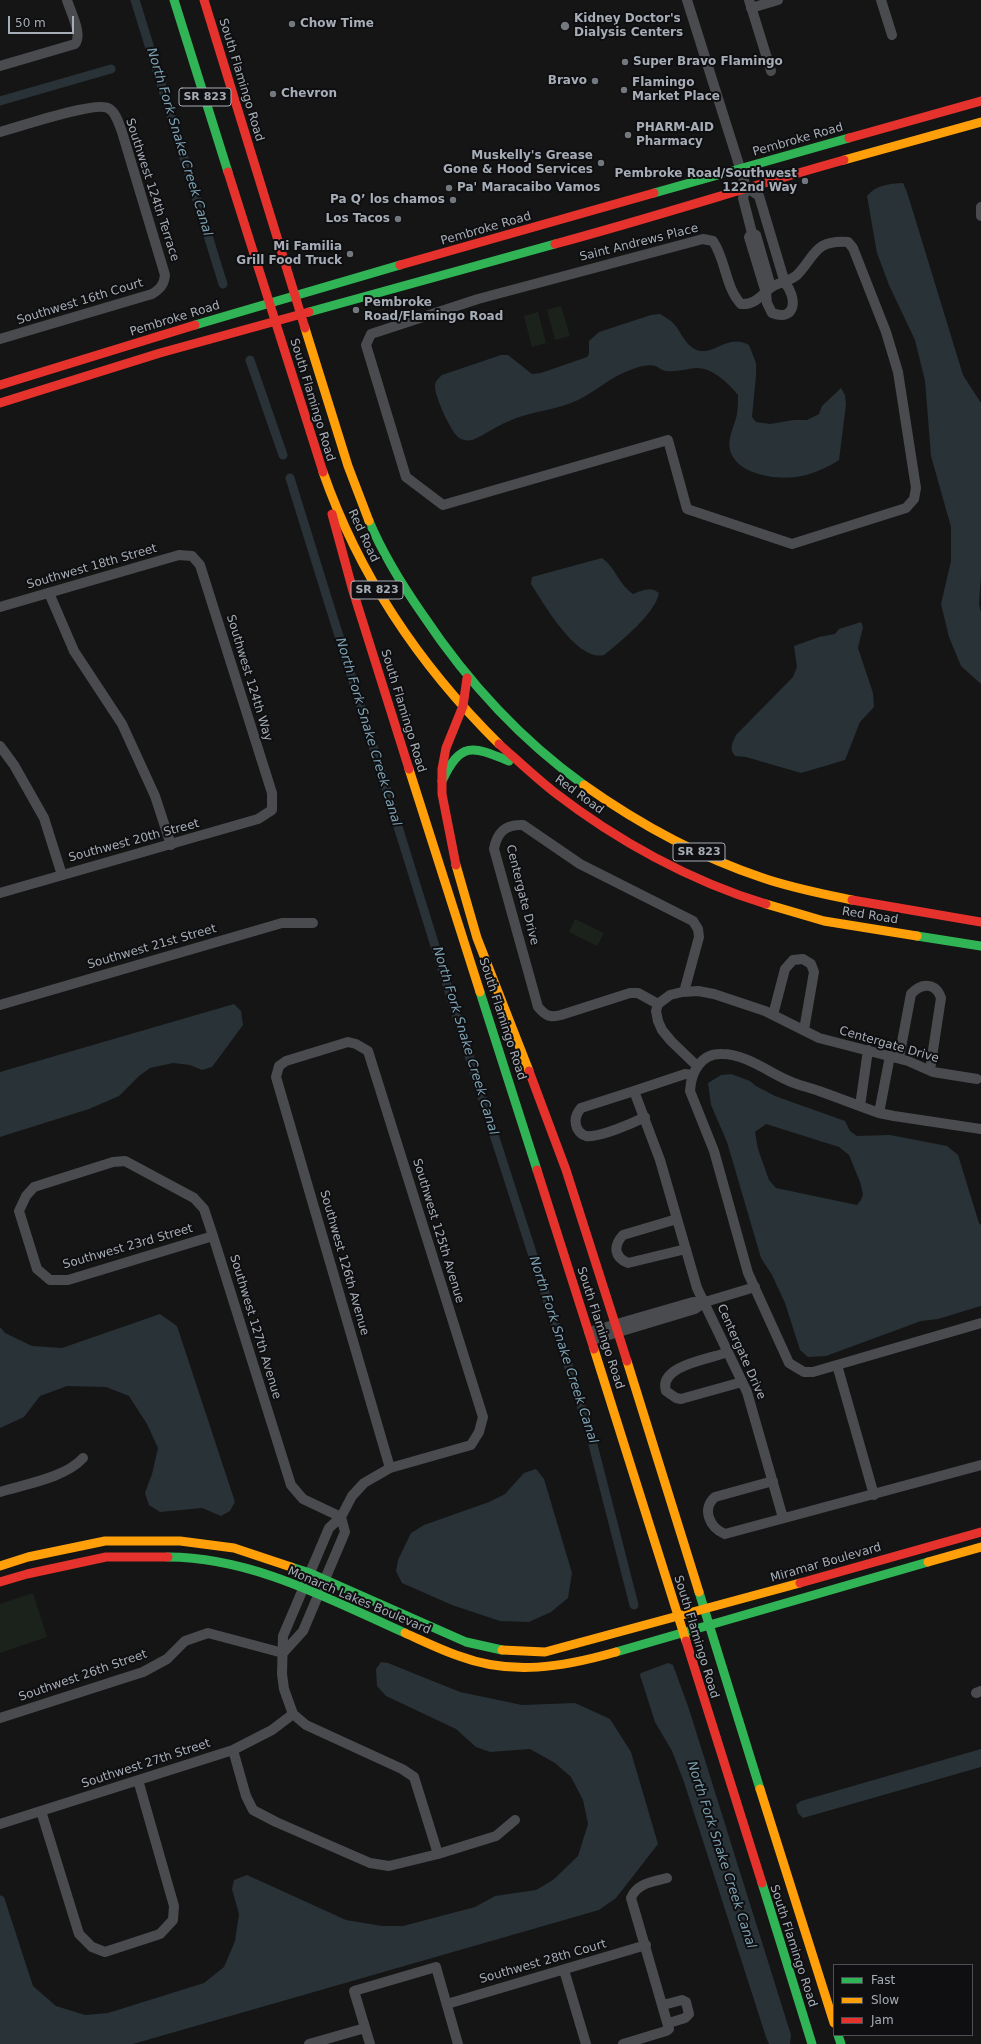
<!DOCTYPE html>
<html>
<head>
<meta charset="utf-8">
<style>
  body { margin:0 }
  #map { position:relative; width:981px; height:2044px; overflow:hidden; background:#151515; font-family:"DejaVu Sans",sans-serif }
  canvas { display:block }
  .legend { position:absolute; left:833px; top:1964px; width:140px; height:72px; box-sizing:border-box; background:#0f0f11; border:1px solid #4b4e53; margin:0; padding:5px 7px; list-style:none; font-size:12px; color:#a6adb6 }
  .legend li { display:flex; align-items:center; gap:8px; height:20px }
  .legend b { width:20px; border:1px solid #4b4e53 }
  .scale { position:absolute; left:8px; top:16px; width:66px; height:18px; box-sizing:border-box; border:2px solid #a6adb6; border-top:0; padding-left:5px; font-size:12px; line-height:14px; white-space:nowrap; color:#a6adb6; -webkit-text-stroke:3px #0f0f11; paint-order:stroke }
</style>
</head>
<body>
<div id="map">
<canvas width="981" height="2044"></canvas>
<ul class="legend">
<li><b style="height:5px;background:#30b455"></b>Fast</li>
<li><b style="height:5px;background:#ff9f0a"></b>Slow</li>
<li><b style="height:5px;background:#e5322d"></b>Jam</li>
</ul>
<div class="scale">50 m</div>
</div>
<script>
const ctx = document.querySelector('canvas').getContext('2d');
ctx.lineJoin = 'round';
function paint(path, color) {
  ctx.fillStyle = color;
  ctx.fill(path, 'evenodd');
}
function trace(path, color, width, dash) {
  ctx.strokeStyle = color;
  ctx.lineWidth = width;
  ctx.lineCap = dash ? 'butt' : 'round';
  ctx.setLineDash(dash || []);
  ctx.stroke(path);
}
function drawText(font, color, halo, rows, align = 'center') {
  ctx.font = font + ' "DejaVu Sans",sans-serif';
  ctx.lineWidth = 4;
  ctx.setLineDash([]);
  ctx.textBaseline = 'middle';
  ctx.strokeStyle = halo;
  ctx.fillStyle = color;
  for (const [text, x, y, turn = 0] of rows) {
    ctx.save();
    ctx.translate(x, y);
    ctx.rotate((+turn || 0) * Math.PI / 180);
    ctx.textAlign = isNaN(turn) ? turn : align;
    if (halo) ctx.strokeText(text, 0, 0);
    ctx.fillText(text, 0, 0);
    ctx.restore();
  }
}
const green = new Path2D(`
  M561 306 570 336 555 340 547 310Z
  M538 312 546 343 532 347 524 316Z
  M575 919 604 933 597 946 569 932Z
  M33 1593 47 1637 0 1653V1604Z`);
const water = new Path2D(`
  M903 183 907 192 963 375 981 403V575L979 604 981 613V684L961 666 949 637 941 604 951 561V527L931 456 925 381 915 340 889 285 877 253 867 196C877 184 889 184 903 183Z
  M660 314C663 316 667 318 671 321 681 329 685 349 701 351 717 353 728 334 749 345L756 363V375L752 417 756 422 770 424 794 420H807L819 414 822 406 841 388 845 395 846 405 839 460C827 468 811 475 796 477 775 480 736 474 730 450 727 438 735 425 737 414 738 408 738 401 738 395 729 384 712 367 696 368 687 369 676 372 666 371 662 371 659 367 655 366 646 363 632 369 623 373 605 381 590 396 571 403 550 411 527 412 507 422 499 425 477 439 472 440 468 441 461 440 458 437 450 430 434 395 435 385 436 380 439 378 442 375L501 355H508L532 374 541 373 587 357 589 354V341L599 332 651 315Z
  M602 558C616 568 619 585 633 594 643 590 650 586 659 593 656 613 620 642 604 655 577 662 544 604 531 584L532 577Z
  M861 622 863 627 858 648 873 693 874 707 860 722 845 760 801 773 746 757 735 756C729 749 732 743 736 735L793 677 797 667 794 646 819 637 835 634 839 629Z
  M234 1004 241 1011 243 1025 212 1067 202 1070 190 1065 173 1063 150 1068 139 1076 119 1096 89 1109 0 1137V1072Z
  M731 1074 750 1081 756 1086 775 1096 845 1121 850 1131 857 1136 890 1135 947 1146 958 1155 979 1223 981 1225V1306L938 1319 921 1321 826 1356 808 1357 800 1350 785 1303 772 1275 761 1258 727 1142 711 1105 708 1083 721 1075ZM766 1124 839 1147 849 1155 860 1182 863 1194 861 1200 857 1205 776 1188 769 1180 758 1149 755 1132Z
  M160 1314 177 1326 235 1502 230 1511 221 1516 202 1508 160 1512 149 1505 145 1493 152 1474 158 1448 147 1424 129 1396 106 1387 67 1386 40 1396 24 1417 0 1428V1327L5 1333 32 1346 62 1348Z
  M536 1469 544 1479 572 1573 568 1598 551 1612 529 1622 500 1621 452 1605 402 1583 396 1571 398 1560 411 1533 424 1525 489 1502 505 1494 524 1473Z
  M381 1662 388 1663 460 1692 522 1705 575 1703 610 1719 631 1752 658 1844 616 1898 599 1910 133 2044H0V1895L4 1897 33 1986 56 2006 85 2015 108 2013 204 1983 224 1967 235 1941 239 1914 232 1889 234 1880 247 1875 346 1920 382 1926H403L475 1907 495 1896 536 1890 553 1880 578 1856 588 1824 583 1800 571 1777 555 1763 530 1749 490 1752 476 1747 456 1729 386 1696 377 1686 376 1669Z
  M668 1663 673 1665 689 1709 791 2035 790 2044H769L766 2037 684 1782 672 1751 655 1722 640 1675 641 1673Z
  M981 1749V1767L803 1818 798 1813 796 1805 801 1801Z`);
const canal = new Path2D(`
  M135 0 223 284
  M0 101 111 69
  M250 360 283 455
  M290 478 479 1088 590 1433 634 1605`);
const street = new Path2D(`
  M687 0 746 187 743 198 752 233 756 235 771 287
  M749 0 771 71
  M881 0 892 35
  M751 8 778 0
  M0 66 75 44C83 34 70 11 67 0
  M0 132C18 127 95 101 108 108 116 112 119 124 122 132L165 275C164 285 160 289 152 294L0 339
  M746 187 759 196 785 283C797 297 797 322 772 313L767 303 766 293 749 237 752 233
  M981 207V216
  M703 239 713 241C726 260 725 287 741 304 754 305 760 297 769 289 777 282 789 282 797 275 816 256 813 240 848 242L853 248 886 332 898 372 916 488 914 499 906 508 792 544 687 509 668 440 443 505 406 477 366 345 371 334 478 299Z
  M49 593 74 651 122 724 155 796 171 845
  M0 607 179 555 192 556 200 565 272 793V810L258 819 0 893
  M0 746 14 765 44 818 62 875
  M658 1004 638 993H630L561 1015C550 1018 546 1016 538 1007L494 849C497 832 506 824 523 825L580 864 693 921 698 929 699 937 684 992
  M0 1005 282 923H313
  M773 1015 785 969 793 960 803 959 811 964 814 972 804 1030
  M899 1058 911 994C922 982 936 983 941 998L930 1070
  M697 1066 671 1041 662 1030 658 1021 656 1011 658 1004 670 995 682 992 698 991 714 994 765 1011 819 1038 908 1061 933 1072 977 1079
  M692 1075 685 1074 634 1091 660 1160 697 1288 747 1392 783 1518
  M634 1091 581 1108C576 1114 574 1121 577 1128 579 1132 582 1135 586 1136 599 1138 633 1123 645 1117
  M860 1106 868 1050
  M879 1113 890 1056
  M981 1129 894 1116 879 1113C859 1106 839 1098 819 1091 808 1087 797 1085 787 1080 767 1071 745 1054 722 1054 701 1053 691 1072 690 1091L714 1151 748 1273 789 1363 804 1372H813L981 1323
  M677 1219 623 1235C613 1246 614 1257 628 1263L686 1249
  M213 1236 68 1280H50L37 1269 19 1211 26 1196 34 1187 113 1162 125 1161 194 1198 204 1209 213 1236 291 1485 303 1499 341 1517
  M589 1332 693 1302H705L755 1287
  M592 1340 695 1309 705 1302
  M728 1352C711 1359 658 1365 666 1391L676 1398 681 1399 742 1382
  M837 1365 874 1495
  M390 1468 276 1077 279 1066 286 1061 348 1042 356 1044 368 1051 483 1417 479 1432 471 1445 390 1468 364 1483 352 1496 341 1517 329 1528 283 1636 282 1674 284 1689 293 1714 306 1725 402 1769 414 1777 438 1854
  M773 1481 715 1497C701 1509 710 1528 725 1534L981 1465
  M0 1492C25 1484 65 1478 83 1458
  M283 1653 303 1631 345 1532 341 1517
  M976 1693 981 1691
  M0 1718 143 1672 167 1659 185 1641 208 1633 283 1653
  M233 1750 246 1796 253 1810 276 1822 370 1863 389 1866 438 1854 496 1836 515 1820
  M41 1811 79 1934 92 1947 105 1952 160 1934 173 1920 174 1906 138 1780
  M0 1824 233 1750 272 1730 293 1714
  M564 1970 586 2044
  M447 2004 646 1945
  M663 2005 682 2000 686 2002 689 2014 685 2018 669 2023
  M309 2044 365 2028
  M370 2044 354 1991 436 1967 458 2044
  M623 2044 666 2031 669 2029 631 1898C637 1883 653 1882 667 1878`);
const fast = new Path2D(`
  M174 0 228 172
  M654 193 849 138
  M309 312 555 244
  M195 325 400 265
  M369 521C383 554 402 585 423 615 467 681 520 739 584 785
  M442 781C461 741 472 746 509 761
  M917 936 981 946
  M480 992 537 1170
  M168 1557C252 1557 331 1600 405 1633
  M291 1567 310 1573 466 1642 502 1650
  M699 1592 760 1789
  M616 1652 928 1562
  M762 1883 812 2044
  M838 2035 841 2044`);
const slow = new Path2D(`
  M844 160 981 122
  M305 328 348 466 369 521
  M323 472C360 578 420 666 499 744
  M409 769 480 992
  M584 785C639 824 700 857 763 878 792 888 823 894 852 900
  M456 865 477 938 529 1071
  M766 904 824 921 917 936
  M594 1349 686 1641
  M627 1361 699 1592
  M928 1562 981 1547
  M0 1566 28 1557 105 1541H180L234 1548 291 1567
  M405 1633C423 1641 441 1650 459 1656 512 1676 563 1667 616 1652
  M502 1650 545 1652 800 1583
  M760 1789 834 2023`);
const jam = new Path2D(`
  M204 0 305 328
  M849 138 981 101
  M228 172 323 472
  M555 244C652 218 747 187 844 160
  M400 265 654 193
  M0 385 195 325
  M0 403 160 353 309 312
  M332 514 353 591 409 769
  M499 744C517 760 535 777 554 792 616 840 690 881 766 904
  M456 865 442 794V769L446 748 463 706 467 678
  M852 900 981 922
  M529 1071 566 1170 627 1361
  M537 1170 594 1349
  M0 1582 27 1574 106 1557H168
  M800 1583 981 1532
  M686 1641 762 1883`);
const markers = [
  [292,24,4,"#73787e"],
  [565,26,5,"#73787e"],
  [625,62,4,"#73787e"],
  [595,81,4,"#73787e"],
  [624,90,4,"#73787e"],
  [273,94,4,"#73787e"],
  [628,135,4,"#73787e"],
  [601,163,4,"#73787e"],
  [805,181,4,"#73787e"],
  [449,188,4,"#73787e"],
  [453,200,4,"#73787e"],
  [398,219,4,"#73787e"],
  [350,254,4,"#73787e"],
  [356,310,4,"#73787e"]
];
const shields = [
  [205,97,52],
  [377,590,52],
  [699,852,52]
];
const shieldNames = [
  ["SR 823",205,97],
  ["SR 823",377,590],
  ["SR 823",699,852]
];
const poiNames = [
  ["Kidney Doctor's",574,19],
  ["Dialysis Centers",574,33],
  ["Chow Time",300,24],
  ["Super Bravo Flamingo",633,62],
  ["Bravo",587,81,"right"],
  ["Flamingo",632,83],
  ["Market Place",632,97],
  ["Chevron",281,94],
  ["PHARM-AID",636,128],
  ["Pharmacy",636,142],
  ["Muskelly's Grease",593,156,"right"],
  ["Gone & Hood Services",593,170,"right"],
  ["Pembroke Road/Southwest",797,174,"right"],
  ["122nd Way",797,188,"right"],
  ["Pa' Maracaibo Vamos",457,188],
  ["Pa Q’ los chamos",445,200,"right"],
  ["Los Tacos",390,219,"right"],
  ["Mi Familia",342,247,"right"],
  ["Grill Food Truck",342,261,"right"],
  ["Pembroke",364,303],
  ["Road/Flamingo Road",364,317]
];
const streetNames = [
  ["South Flamingo Road",241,80,73],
  ["Pembroke Road",798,140,-16],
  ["Southwest 124th Terrace",152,190,72],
  ["Pembroke Road",486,229,-16],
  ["Saint Andrews Place",639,243,-14],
  ["Southwest 16th Court",80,302,-17],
  ["Pembroke Road",175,319,-17],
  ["South Flamingo Road",312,400,73],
  ["Red Road",363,536,65],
  ["Southwest 18th Street",92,567,-16],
  ["Southwest 124th Way",249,678,73],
  ["South Flamingo Road",403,711,73],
  ["Red Road",579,795,36],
  ["Southwest 20th Street",134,841,-15],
  ["Centergate Drive",522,895,76],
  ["Red Road",870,916,9],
  ["Southwest 21st Street",152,947,-16],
  ["South Flamingo Road",502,1019,72],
  ["Centergate Drive",889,1045,16],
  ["Southwest 125th Avenue",438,1231,73],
  ["Southwest 23rd Street",128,1247,-16],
  ["Southwest 126th Avenue",344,1263,74],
  ["Southwest 127th Avenue",255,1327,73],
  ["South Flamingo Road",600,1328,72],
  ["Centergate Drive",741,1352,66],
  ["Miramar Boulevard",826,1563,-16],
  ["Monarch Lakes Boulevard",359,1601,23],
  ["South Flamingo Road",696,1637,73],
  ["Southwest 26th Street",83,1676,-19],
  ["Southwest 27th Street",146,1764,-18],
  ["South Flamingo Road",793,1946,72],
  ["Southwest 28th Court",543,1962,-16]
];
const waterNames = [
  ["North Fork Snake Creek Canal",179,142,73],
  ["North Fork Snake Creek Canal",368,732,73],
  ["North Fork Snake Creek Canal",465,1041,73],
  ["North Fork Snake Creek Canal",563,1350,72],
  ["North Fork Snake Creek Canal",721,1855,72]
];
paint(green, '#1b221b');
paint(water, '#283237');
trace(canal, '#283237', 9);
trace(street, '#494b4e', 10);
trace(fast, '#30b455', 9);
trace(slow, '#ff9f0a', 9);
trace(jam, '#e5322d', 9);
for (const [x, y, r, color] of markers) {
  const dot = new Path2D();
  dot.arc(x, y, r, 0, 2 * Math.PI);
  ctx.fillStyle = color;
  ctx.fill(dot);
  trace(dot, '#0f0f11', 1.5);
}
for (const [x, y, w] of shields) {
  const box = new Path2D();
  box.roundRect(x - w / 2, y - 9, w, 18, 3);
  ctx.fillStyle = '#0f0f11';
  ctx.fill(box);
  trace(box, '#a6adb6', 1);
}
drawText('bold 11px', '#a6adb6', null, shieldNames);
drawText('bold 12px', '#a6adb6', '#0f0f11', poiNames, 'left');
drawText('12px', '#a6adb6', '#0f0f11', streetNames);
drawText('italic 13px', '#7ca1b2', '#0f0f11', waterNames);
</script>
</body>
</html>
